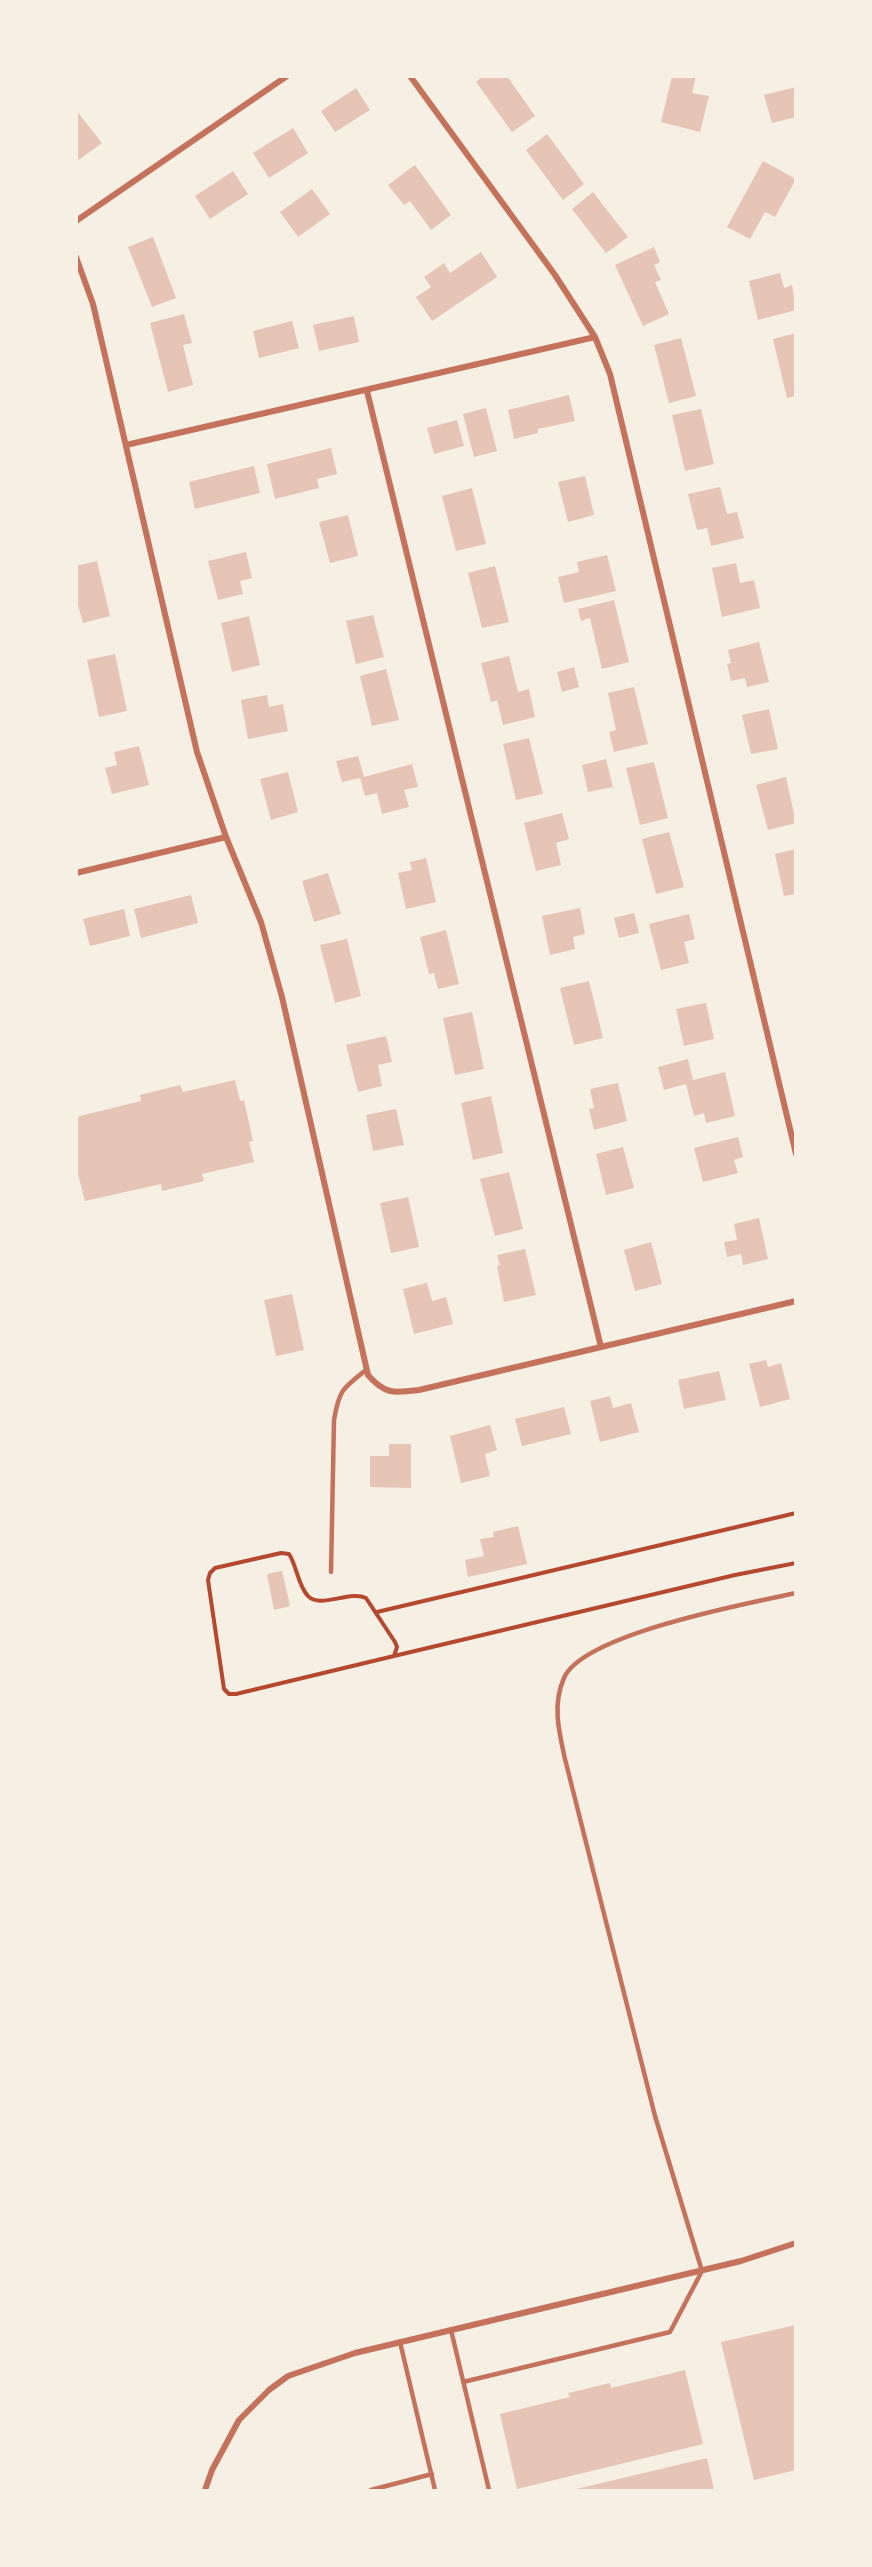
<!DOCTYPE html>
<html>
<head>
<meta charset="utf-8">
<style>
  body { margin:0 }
  #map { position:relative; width:872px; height:2567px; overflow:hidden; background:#f6efe4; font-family:"Open Sans",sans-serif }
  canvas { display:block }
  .frame { position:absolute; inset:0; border:78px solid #f6efe4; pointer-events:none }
</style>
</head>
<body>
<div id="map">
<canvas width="872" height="2567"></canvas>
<div class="frame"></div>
</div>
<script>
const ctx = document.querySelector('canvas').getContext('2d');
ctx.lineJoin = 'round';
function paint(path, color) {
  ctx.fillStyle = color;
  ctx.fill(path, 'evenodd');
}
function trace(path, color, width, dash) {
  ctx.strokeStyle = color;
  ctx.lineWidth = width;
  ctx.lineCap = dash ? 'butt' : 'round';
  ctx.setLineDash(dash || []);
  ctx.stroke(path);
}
const building = new Path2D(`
  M483 76H507L535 116 512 132 476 82Z
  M672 76H696L692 93 709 96 700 132 661 122Z
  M796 87V117L772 123 764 95Z
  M356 88 370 110 335 132 321 111Z
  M76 110 102 143 77 161 76 160Z
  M293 128 308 153 269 178 253 153Z
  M547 134 584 184 563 200 526 150Z
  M763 161 796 179 775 217 765 212 750 239 727 227Z
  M415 165 451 215 431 230 410 201 404 205 388 185Z
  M233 171 248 194 210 219 195 196Z
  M312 189 330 214 298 237 280 212Z
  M593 192 628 237 606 253 572 209Z
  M153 237 176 298 152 307 128 247Z
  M654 247 660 262 654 265 661 280 655 282 669 314 643 326 615 265Z
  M481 252 497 277 432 321 416 297 431 287 424 277 444 263 450 273Z
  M780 273 784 288 792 285 796 310 758 320 749 281Z
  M184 314 192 343 183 345 193 385 168 392 150 323Z
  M354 316 359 342 319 351 313 325Z
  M292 321 299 348 259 358 253 331Z
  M796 333V396L787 398 773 339Z
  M681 338 696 396 669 403 654 345Z
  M569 395 575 421 538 429V433L514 439 508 410Z
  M486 408 497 451 474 457 463 414Z
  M701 409 714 464 685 471 672 415Z
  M457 420 464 446 434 454 427 428Z
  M331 448 337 474 317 479 319 488 275 499 267 464Z
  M254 466 260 493 195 509 189 482Z
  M585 476 594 515 568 522 558 482Z
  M720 487 727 514 737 512 744 538 711 546 707 528 697 530 688 494Z
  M472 488 486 544 456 551 442 496Z
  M348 515 358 556 330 563 319 522Z
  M246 552 252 578 240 581 243 594 218 600 208 561Z
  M607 555 616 591 564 603 558 577 579 572 577 562Z
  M97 561 110 616 83 623 76 598V566Z
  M736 563 740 583 754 580 760 608 722 617 712 568Z
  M495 566 509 622 482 628 468 573Z
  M614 600 629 662 602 669 590 618 581 621 578 609Z
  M373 615 384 657 356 664 346 621Z
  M249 616 260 665 232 672 221 623Z
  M759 642 769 682 747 687 745 678 731 681 727 664 731 663 728 650Z
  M115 654 127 711 99 717 87 660Z
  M509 656 518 692 529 689 535 717 503 725 497 700 491 702 481 663Z
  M574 667 579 687 562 692 557 672Z
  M386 669 399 720 372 726 360 676Z
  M634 687 648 744 614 752 609 732 616 730 608 693Z
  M267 695 269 707 283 704 288 731 248 739 241 700Z
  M769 709 778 749 751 754 742 715Z
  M529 738 543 794 516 800 503 744Z
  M139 746 149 785 112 794 105 768 117 765 114 752Z
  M358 756 364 777 412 764 418 787 404 790 409 807 382 814 377 793 365 796 360 778 342 782 336 761Z
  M606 759 613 787 588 792 582 765Z
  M654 762 668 818 640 825 626 768Z
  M288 772 298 812 271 820 260 779Z
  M786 777 796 823 768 830 756 785Z
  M562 813 569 839 556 843 561 865 536 871 524 823Z
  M669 832 684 887 656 894 642 839Z
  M796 849V894L784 896 775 854Z
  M426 858 436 902 406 909 398 873 412 870 410 862Z
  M328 873 341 914 314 922 302 881Z
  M191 895 198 923 141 938 134 909Z
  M580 908 585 934 573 937 575 949 550 955 542 916Z
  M124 909 130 936 90 946 83 919Z
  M634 913 639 933 619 938 614 918Z
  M689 914 695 939 684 942 689 963 661 970 649 924Z
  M446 930 459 984 438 989 434 973 429 974 420 937Z
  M347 939 361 996 335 1003 320 945Z
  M589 981 603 1038 574 1045 560 988Z
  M706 1003 714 1039 684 1046 676 1009Z
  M472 1012 484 1069 455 1075 443 1018Z
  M386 1036 392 1062 378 1065 382 1086 358 1092 346 1045Z
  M688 1059 693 1080 725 1072 735 1116 706 1123 704 1113 694 1116 686 1084 664 1090 658 1067Z
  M235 1080 240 1101 244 1100 253 1141 249 1142 254 1162 202 1174 204 1181 162 1191 161 1184 85 1201 76 1167V1117L141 1101 140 1095 180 1085 183 1092Z
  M618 1083 627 1121 594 1130 589 1109 594 1108 590 1089Z
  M491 1096 503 1153 473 1160 461 1103Z
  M396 1109 404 1145 373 1151 366 1115Z
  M738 1137 743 1157 734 1160 738 1173 703 1182 694 1148Z
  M623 1147 634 1188 606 1195 596 1154Z
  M509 1172 523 1229 495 1236 480 1179Z
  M408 1197 419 1247 391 1253 380 1203Z
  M759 1218 768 1259 743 1265 741 1254 727 1257 724 1242 737 1240 734 1224Z
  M651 1242 662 1284 635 1291 624 1250Z
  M525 1249 536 1295 504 1302 497 1266 500 1265 497 1255Z
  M427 1283 432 1301 446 1297 453 1324 414 1334 403 1289Z
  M292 1294 304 1350 276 1356 264 1300Z
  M766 1360 768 1367 781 1363 790 1399 760 1407 749 1364Z
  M719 1371 726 1400 684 1409 678 1380Z
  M610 1396 613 1408 631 1403 639 1432 600 1442 590 1401Z
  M564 1407 571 1434 522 1446 515 1419Z
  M490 1425 497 1450 485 1454 490 1476 461 1483 450 1436Z
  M389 1444H411V1488L370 1487V1456H389Z
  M518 1526 527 1564 468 1577 465 1560 484 1556 480 1539 494 1537 493 1532Z
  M282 1571 290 1606 274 1610 267 1574Z
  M796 2325V2470L754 2480 721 2342Z
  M685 2370 703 2444 517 2489 500 2414 570 2397 568 2393 610 2383 611 2388Z
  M707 2458 714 2490H572Z`);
const path = new Path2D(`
  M281 1553 289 1554C297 1566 298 1586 308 1596 320 1609 350 1590 366 1598L395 1642 397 1647 394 1656 236 1694H229L224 1689 208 1580 210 1573 215 1568Z
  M377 1612 796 1513
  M394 1656 735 1575 796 1563`);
const service = new Path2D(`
  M331 1572 334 1420C339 1390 343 1388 366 1370
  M451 2330 489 2490
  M400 2342 435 2490
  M463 2382 670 2332 702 2271 655 2116 565 1759C559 1732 552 1705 564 1678 583 1634 749 1603 796 1593
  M371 2490 432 2474`);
const minor = new Path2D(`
  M410 76 555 275 595 337 610 374 796 1154
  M76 221 287 76
  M76 257 93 304 197 752 226 837 261 922 282 997 368 1375C385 1395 395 1393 419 1390L796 1301
  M367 391 601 1347
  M126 445 595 337
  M76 873 226 837
  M205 2490 212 2470 239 2420 269 2390 288 2376 355 2353 741 2261 796 2243`);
paint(building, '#e6c5b7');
trace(path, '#b5482f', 4);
trace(service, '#c5725c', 4.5);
trace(minor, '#c5725c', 6);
</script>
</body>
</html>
